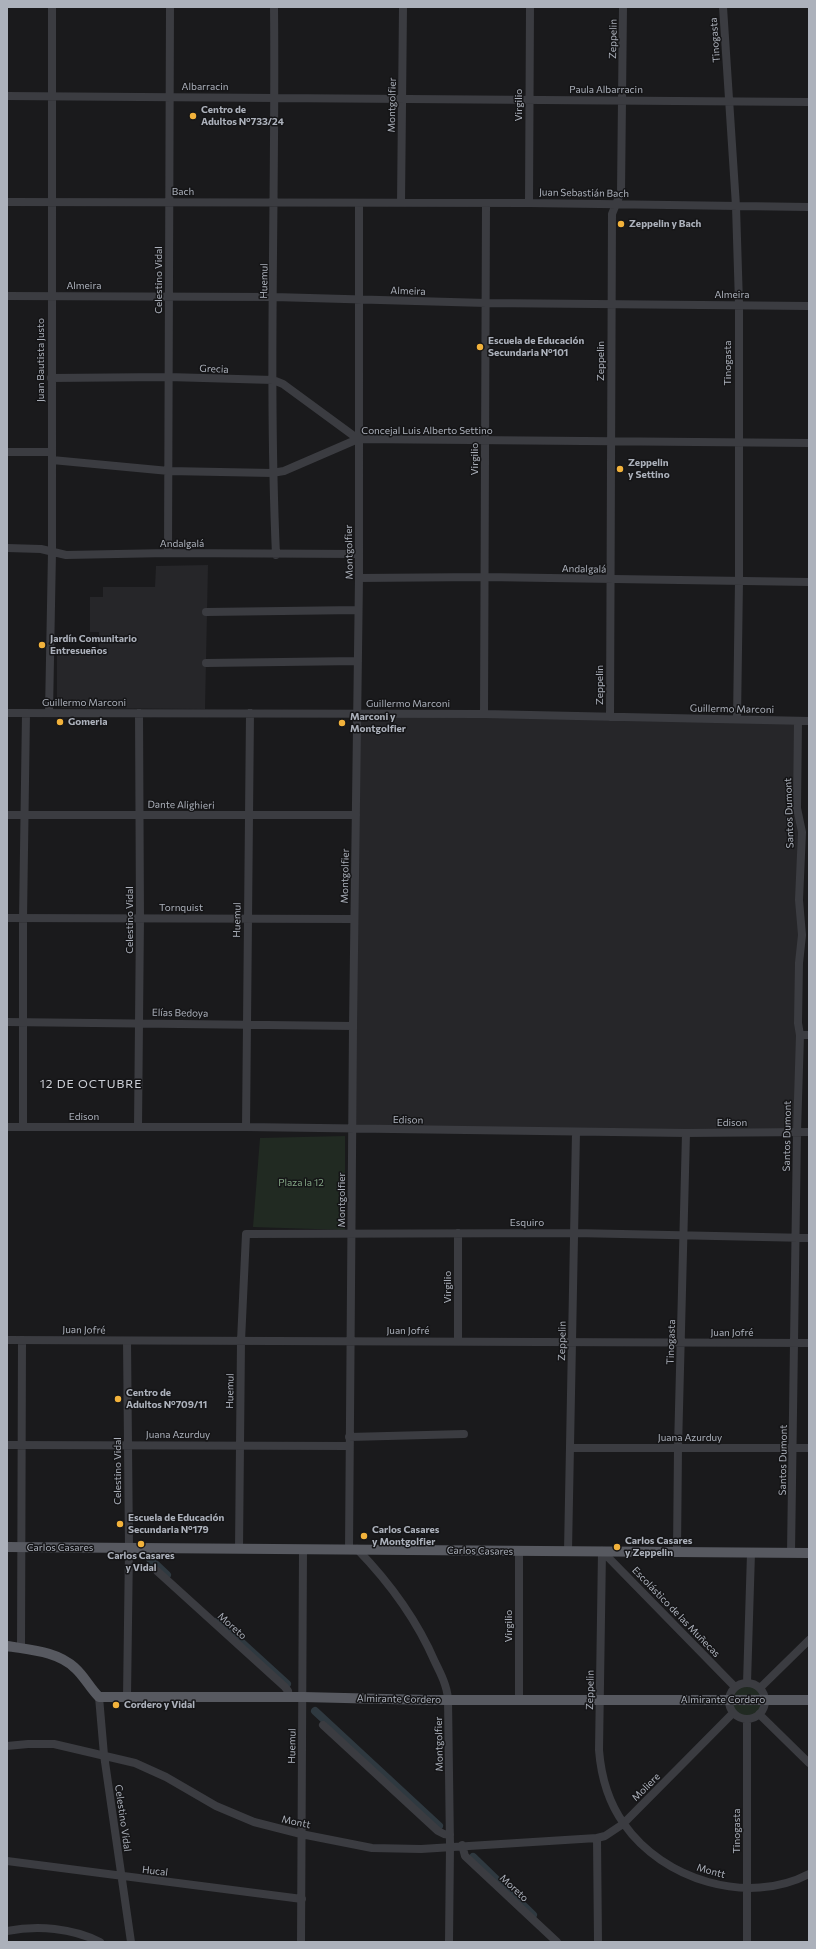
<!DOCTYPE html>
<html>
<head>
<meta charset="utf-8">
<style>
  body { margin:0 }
  #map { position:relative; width:816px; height:1949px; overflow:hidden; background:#1a1a1c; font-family:Commissioner,sans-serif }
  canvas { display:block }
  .frame { position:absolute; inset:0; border:8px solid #acb1bb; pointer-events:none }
</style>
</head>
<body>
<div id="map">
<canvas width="816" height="1949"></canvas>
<div class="frame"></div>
</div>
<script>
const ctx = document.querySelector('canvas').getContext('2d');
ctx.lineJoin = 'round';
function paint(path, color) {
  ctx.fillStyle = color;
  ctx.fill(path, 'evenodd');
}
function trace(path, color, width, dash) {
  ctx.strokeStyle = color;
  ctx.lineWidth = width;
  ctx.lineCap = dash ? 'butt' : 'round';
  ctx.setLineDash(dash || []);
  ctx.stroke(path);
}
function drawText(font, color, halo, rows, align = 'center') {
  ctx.font = font + ' Commissioner,sans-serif';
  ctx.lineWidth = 3;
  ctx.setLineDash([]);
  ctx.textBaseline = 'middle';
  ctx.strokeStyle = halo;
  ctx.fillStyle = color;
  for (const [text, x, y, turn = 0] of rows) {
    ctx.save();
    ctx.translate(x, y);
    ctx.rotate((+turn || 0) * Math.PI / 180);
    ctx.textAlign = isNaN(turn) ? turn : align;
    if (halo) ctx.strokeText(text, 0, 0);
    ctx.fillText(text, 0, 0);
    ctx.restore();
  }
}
const built = new Path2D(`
  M208 565 205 709 61 708 57 705V652H99V632H90V597H103V587H155L156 566Z
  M357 714 798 721 801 828 797 1132 352 1129Z`);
const green = new Path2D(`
  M345 1136V1230L253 1227 260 1138Z
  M745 1684C755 1684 760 1689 762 1699L731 1698 736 1689Z
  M731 1702H763C758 1720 736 1721 731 1702Z`);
const canal = new Path2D(`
  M150 1559 167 1575
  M218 1621 287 1684
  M315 1711 439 1826
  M473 1857 533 1915`);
const minor = new Path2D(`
  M274 7C276 189 268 372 276 555
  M723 7 736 206 739 304V581L737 719
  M7 96 809 102
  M7 202 529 203 809 207
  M401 203 403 7
  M529 203 530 7
  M7 296 274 297 486 303 809 306
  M51 378 168 377 273 380 283 384 358 439
  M7 452H52
  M52 460 169 471 272 473 284 471 358 439 809 443
  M7 548 41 549 66 555 168 553 358 554
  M168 553 170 7
  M359 578 485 577 809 582
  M206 612 358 610
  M206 663 358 661
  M49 712 52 552V7
  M7 713 484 714 809 721
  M484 714 486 204
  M610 717 612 214 621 192 623 7
  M7 815H356
  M7 918 354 919
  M7 1022 353 1026
  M800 1035H809
  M7 1127H246L686 1133 809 1132
  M23 1127V919L26 713
  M138 1127 140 918 139 713
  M246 1127 250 713
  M458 1233V1341
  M7 1340 809 1343
  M127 1341 129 1548 127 1697
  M349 1437 464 1434
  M7 1445 349 1446
  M570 1448H809
  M239 1549 241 1341 246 1234 575 1233 809 1238
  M349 1549 353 1026 359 578V203
  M357 1549C390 1583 416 1618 435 1662 441 1674 447 1686 448 1699L450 1846 449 1942
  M568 1551 576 1132
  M602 1551 599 1750C601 1776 609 1803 624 1824 663 1880 748 1906 809 1874
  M602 1551 735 1687
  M677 1551 678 1448 686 1133
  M519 1552V1699
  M791 1553 797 1132 800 1035 798 1023 799 963 802 935 799 900 802 832 797 808 798 721
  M157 1571 285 1687 288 1691 289 1697
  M21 1648 22 1340
  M729 1701a18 18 0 1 1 36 0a18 18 0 1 1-36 0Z
  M747 1683 751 1553
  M760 1688 809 1640
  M99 1697 104 1755 131 1942
  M759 1714 809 1763
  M747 1719V1942
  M323 1725 438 1831 444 1834 450 1835
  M7 1746 28 1744H54L135 1763 166 1777 216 1806 254 1822 301 1834 372 1848 421 1849 597 1838
  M462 1845 465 1856 557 1942
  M7 1861 302 1899
  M7 1931C38 1925 72 1928 100 1942
  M301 1942 303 1550
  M598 1942 597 1838 605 1836 623 1824 733 1713`);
const major = new Path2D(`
  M7 1547 809 1553
  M7 1646C30 1650 57 1651 75 1668 84 1676 90 1688 99 1697H303L427 1700H809`);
const markers = [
  [193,116,4,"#f2b23b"],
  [621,224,4,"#f2b23b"],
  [480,347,4,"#f2b23b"],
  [620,469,4,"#f2b23b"],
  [42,645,4,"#f2b23b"],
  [60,722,4,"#f2b23b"],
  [342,723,4,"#f2b23b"],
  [118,1399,4,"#f2b23b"],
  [120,1524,4,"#f2b23b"],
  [364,1536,4,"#f2b23b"],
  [141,1544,4,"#f2b23b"],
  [617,1547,4,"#f2b23b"],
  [116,1705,4,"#f2b23b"]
];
const streetNames = [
  ["Zeppelin",613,39,-89],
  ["Tinogasta",715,40,-94],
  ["Albarracin",205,87],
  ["Paula Albarracin",606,90],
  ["Montgolfier",392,105,-89],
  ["Virgilio",519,105,-90],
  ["Bach",183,192],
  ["Juan Sebastián Bach",584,193,1],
  ["Celestino Vidal",159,280,-90],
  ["Huemul",264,281,-89],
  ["Almeira",84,286],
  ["Almeira",408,291,2],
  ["Almeira",732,295],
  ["Juan Bautista Justo",41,360,-90],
  ["Zeppelin",601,361,-90],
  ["Tinogasta",728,363,-90],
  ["Grecia",214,369,2],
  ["Concejal Luis Alberto Settino",427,431],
  ["Virgilio",475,459,-90],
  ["Andalgalá",182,544],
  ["Montgolfier",349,552,-91],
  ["Andalgalá",584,569,1],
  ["Zeppelin",600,685,-90],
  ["Guillermo Marconi",84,703],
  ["Guillermo Marconi",408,704],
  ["Guillermo Marconi",732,709,1],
  ["Dante Alighieri",181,805,1],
  ["Santos Dumont",789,813,-92],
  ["Montgolfier",345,876,-89],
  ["Tornquist",181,908],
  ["Celestino Vidal",130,920,-90],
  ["Huemul",237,920,-89],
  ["Elías Bedoya",180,1013,1],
  ["Edison",84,1117],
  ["Edison",408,1120,1],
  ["Edison",732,1123],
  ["Santos Dumont",787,1136,-89],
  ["Montgolfier",342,1200,-90],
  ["Esquiro",527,1223],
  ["Virgilio",448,1287,-90],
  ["Juan Jofré",84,1330,1],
  ["Juan Jofré",408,1331],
  ["Juan Jofré",732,1333],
  ["Zeppelin",562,1341,-89],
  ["Tinogasta",671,1342,-88],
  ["Huemul",230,1391,-89],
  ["Juana Azurduy",178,1435],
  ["Juana Azurduy",690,1438],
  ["Santos Dumont",783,1460,-89],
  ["Celestino Vidal",118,1471,-90],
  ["Carlos Casares",60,1548],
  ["Carlos Casares",480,1551,1],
  ["Escolástico de las Muñecas",676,1612,46],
  ["Moreto",232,1626,42],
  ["Virgilio",509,1626,-90],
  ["Zeppelin",590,1690,-89],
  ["Almirante Cordero",399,1699,1],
  ["Almirante Cordero",723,1700],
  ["Montgolfier",439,1744,-91],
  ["Huemul",292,1746,-89],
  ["Moliere",646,1787,-45],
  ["Celestino Vidal",123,1818,82],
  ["Montt",296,1822,12],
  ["Tinogasta",737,1831,-90],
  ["Hucal",155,1871,7],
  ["Montt",711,1871,16],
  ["Moreto",514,1888,43]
];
const poiNames = [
  ["Centro de",201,110],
  ["Adultos Nº733/24",201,122],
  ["Zeppelin y Bach",629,224],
  ["Escuela de Educación",488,341],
  ["Secundaria Nº101",488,353],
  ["Zeppelin",628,463],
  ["y Settino",628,475],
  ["Jardín Comunitario",50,639],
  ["Entresueños",50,651],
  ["Marconi y",350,717],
  ["Montgolfier",350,729],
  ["Gomeria",68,722],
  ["Centro de",126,1393],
  ["Adultos Nº709/11",126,1405],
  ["Escuela de Educación",128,1518],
  ["Secundaria Nº179",128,1530],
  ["Carlos Casares",372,1530],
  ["y Montgolfier",372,1542],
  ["Carlos Casares",625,1541],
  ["y Zeppelin",625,1553],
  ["Carlos Casares",141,1556,"center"],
  ["y Vidal",141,1568,"center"],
  ["Cordero y Vidal",124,1705]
];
const parkNames = [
  ["Plaza la 12",301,1183]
];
const quarterNames = [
  ["12 DE OCTUBRE",91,1084]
];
paint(built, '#262629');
paint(green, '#212a22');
trace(canal, '#2f3940', 8);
trace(minor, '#3b3c41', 8);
trace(major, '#575960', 10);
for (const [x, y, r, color] of markers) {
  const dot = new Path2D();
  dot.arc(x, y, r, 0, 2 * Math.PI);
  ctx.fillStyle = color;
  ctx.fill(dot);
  trace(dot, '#151517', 1.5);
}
drawText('10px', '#acb1bb', '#151517', streetNames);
drawText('bold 10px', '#acb1bb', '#151517', poiNames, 'left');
drawText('10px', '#83a685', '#151517', parkNames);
ctx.letterSpacing = '1px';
drawText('12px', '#cdd0d7', '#151517', quarterNames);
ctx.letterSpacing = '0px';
</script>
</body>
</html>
